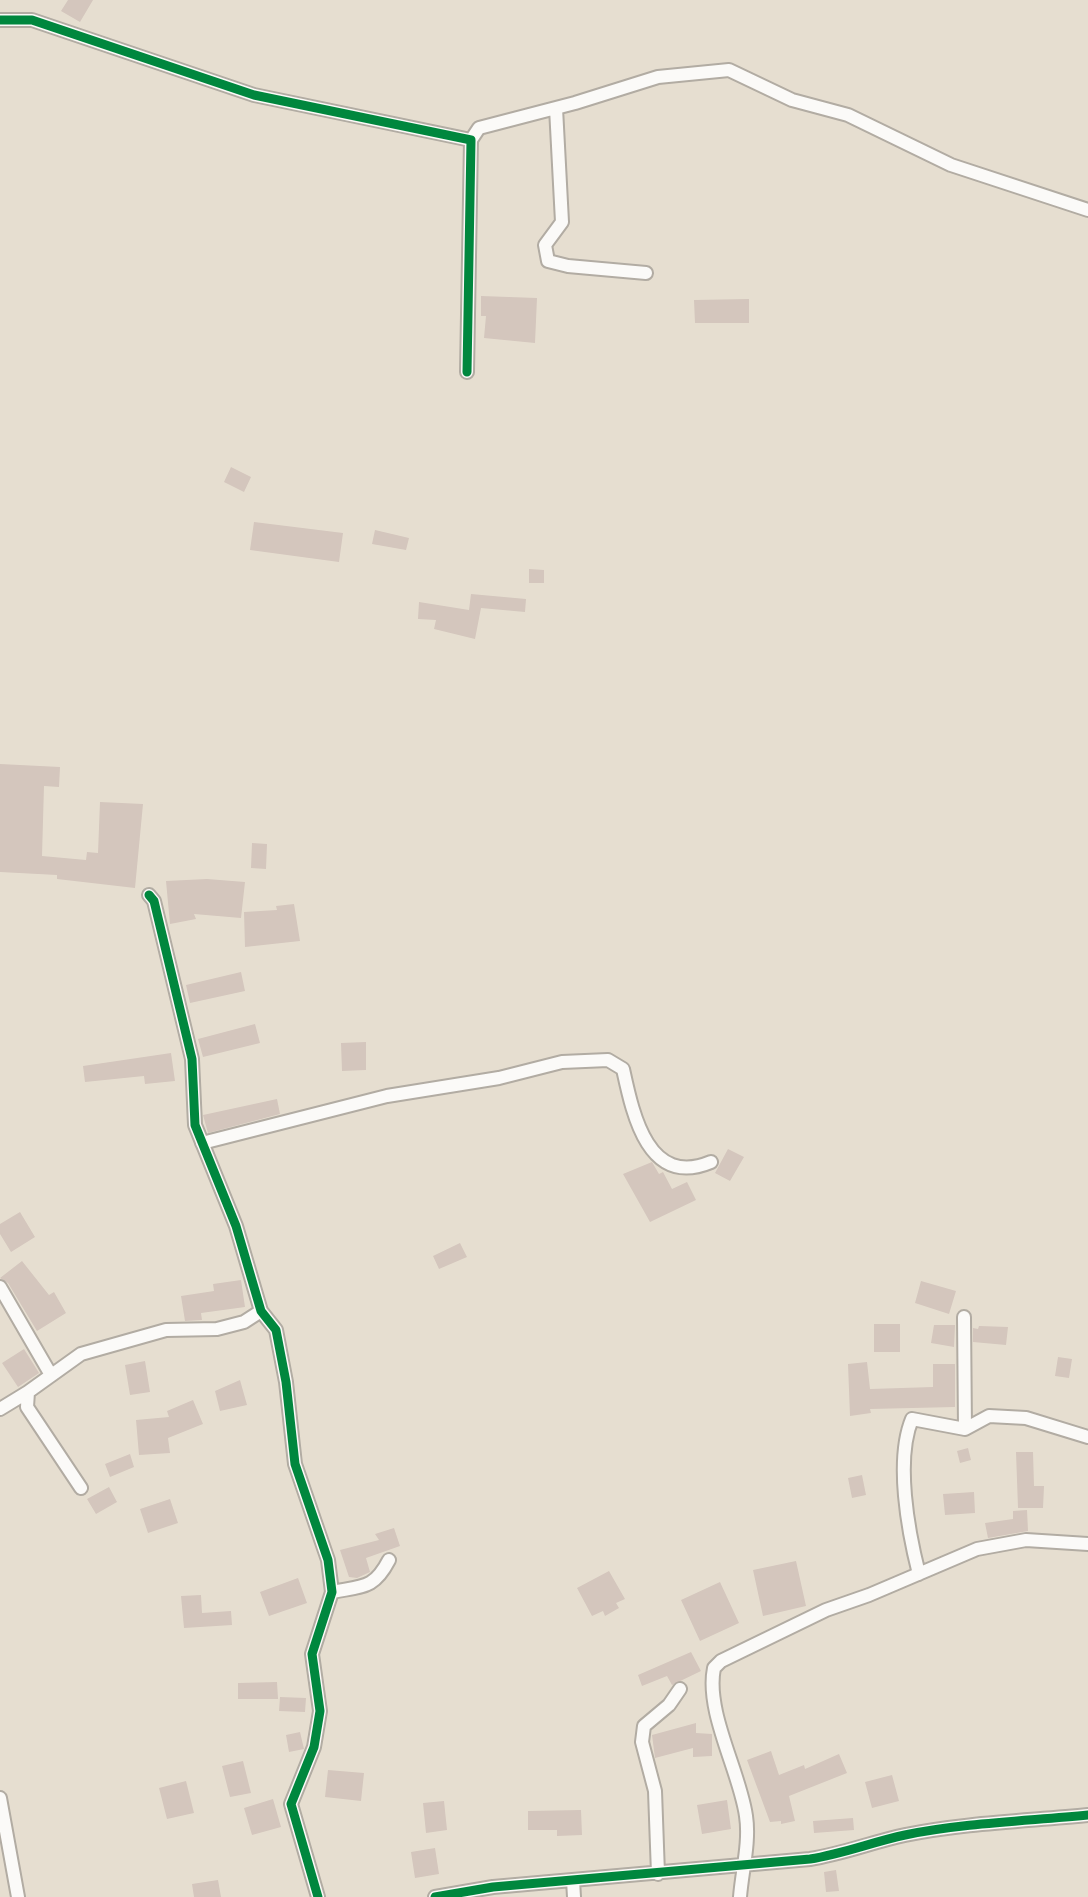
<!DOCTYPE html>
<html>
<head>
<meta charset="utf-8">
<style>
  body { margin:0 }
  canvas { display:block; background:#e6ded0 }
</style>
</head>
<body>
<canvas width="1088" height="1897"></canvas>
<script>
const ctx = document.querySelector('canvas').getContext('2d');
ctx.lineJoin = 'round';
function paint(path, color) {
  ctx.fillStyle = color;
  ctx.fill(path, 'evenodd');
}
function trace(path, color, width, dash) {
  ctx.strokeStyle = color;
  ctx.lineWidth = width;
  ctx.lineCap = dash ? 'butt' : 'round';
  ctx.setLineDash(dash || []);
  ctx.stroke(path);
}
const building = new Path2D(`
  M68 0H93L80 22 61 11Z
  M481 296 537 298 535 343 484 338 486 316H481Z
  M749 299V323H695L694 300Z
  M231 467 251 477 244 492 224 482Z
  M254 522 343 533 339 562 250 550Z
  M375 530 409 538 406 550 372 544Z
  M529 569 544 570V583H529Z
  M471 594 526 599 525 612 481 608 475 639 434 629 436 620 418 619 419 602 469 610Z
  M0 764 60 767 59 787 44 786 42 856 86 860 87 852 98 853 100 802 143 804 135 888 57 879V875L0 872Z
  M252 843 267 844 266 869 251 868Z
  M207 879 245 882 241 918 194 914 196 919 170 924 166 881Z
  M294 904 300 941 245 947 244 912 277 910 276 906Z
  M241 972 245 991 190 1003 186 985Z
  M255 1024 260 1043 203 1057 198 1039Z
  M366 1042V1070L342 1071 341 1043Z
  M171 1053 175 1081 145 1084 144 1076 85 1082 83 1066Z
  M277 1099 280 1114 208 1133 203 1115Z
  M728 1149 744 1157 730 1181 715 1173Z
  M652 1162 659 1174 663 1172 672 1189 687 1182 696 1200 650 1222 623 1174Z
  M20 1212 35 1237 11 1252 0 1234V1224Z
  M460 1243 467 1257 439 1269 433 1256Z
  M22 1261 49 1295 54 1292 66 1313 37 1331 8 1283 0 1278Z
  M241 1280 245 1307 201 1313 202 1320 185 1321 181 1296 214 1291 213 1284Z
  M921 1281 956 1291 949 1314 915 1303Z
  M874 1324H900V1352H874Z
  M934 1325H955L954 1347 931 1343Z
  M979 1326 1008 1327 1006 1345 973 1342V1328L978 1329Z
  M24 1349 39 1373 18 1387 2 1363Z
  M1058 1357 1072 1359 1069 1378 1055 1376Z
  M145 1361 150 1392 130 1395 125 1365Z
  M867 1362 870 1389 933 1387V1364H955V1407L870 1409 871 1413 850 1416 848 1364Z
  M240 1380 247 1405 220 1411 215 1391Z
  M193 1400 203 1424 168 1438 170 1453 139 1455 136 1420 169 1417 167 1411Z
  M968 1448 971 1460 960 1463 957 1451Z
  M1016 1452H1033L1034 1486H1044L1043 1508H1018Z
  M130 1454 134 1467 110 1477 105 1464Z
  M862 1475 866 1495 852 1498 848 1478Z
  M109 1487 117 1502 96 1514 87 1499Z
  M974 1492 975 1513 945 1515 943 1494Z
  M170 1499 178 1523 148 1533 140 1509Z
  M1027 1510 1028 1531 988 1538 985 1523 1013 1519V1511Z
  M394 1528 400 1546 366 1558 370 1572 357 1578 349 1577 340 1550 379 1540 375 1534Z
  M796 1561 806 1606 763 1616 753 1570Z
  M609 1571 625 1599 616 1603 619 1608 605 1616 603 1611 592 1616 577 1588Z
  M298 1578 307 1603 269 1616 260 1592Z
  M720 1582 739 1623 700 1641 681 1600Z
  M201 1595 202 1613 231 1611 232 1625 184 1628 181 1596Z
  M691 1652 701 1671 672 1685 667 1676 642 1686 638 1675Z
  M277 1682 278 1699H238V1683Z
  M280 1697 306 1698 305 1712 279 1711Z
  M696 1723V1733L712 1734V1756L693 1757V1748L655 1758 652 1735Z
  M300 1732 304 1749 289 1752 286 1735Z
  M771 1751 779 1775 804 1765 805 1769 839 1754 847 1773 789 1796 795 1821 781 1824V1821L770 1822 747 1760Z
  M243 1761 251 1793 230 1797 222 1766Z
  M328 1770 364 1773 361 1801 325 1797Z
  M892 1775 899 1801 872 1808 865 1782Z
  M186 1781 194 1813 167 1819 159 1788Z
  M273 1799 281 1827 252 1835 244 1808Z
  M727 1800 731 1829 702 1834 697 1805Z
  M444 1801 447 1830 426 1833 423 1803Z
  M581 1810 582 1835 557 1836V1830H528V1811Z
  M853 1818 854 1830 814 1833 813 1821Z
  M435 1848 439 1874 415 1878 411 1852Z
  M836 1870 839 1891 826 1892 824 1872Z
  M218 1880 221 1897H194L192 1884Z`);
const street = new Path2D(`
  M0 20H32L254 95 471 140 467 372
  M556 108 562 222 545 245 548 261 568 266 646 273
  M471 140 479 128 575 103 658 77 729 70 792 100 848 115 951 165 1088 210
  M149 895 154 901 192 1059 195 1125 236 1226 261 1311 276 1330 286 1382 295 1464 328 1560 332 1592 312 1654 320 1711 314 1747 291 1804 318 1897
  M202 1143 387 1096 499 1078 562 1062 608 1060 623 1069C633 1115 648 1188 711 1162
  M0 1287 51 1375
  M964 1317 965 1429
  M0 1409 28 1392
  M81 1488 27 1407 28 1392 81 1354 166 1330 217 1329 244 1322 261 1311
  M919 1574C908 1531 895 1460 912 1419L965 1429 989 1416 1026 1418 1088 1437
  M332 1592C363 1586 374 1589 389 1560
  M0 1798 18 1897
  M658 1874 655 1791 642 1742 644 1726 669 1705 680 1689
  M573 1880 574 1897
  M435 1897 493 1887 810 1859C843 1854 872 1842 905 1835 964 1823 1027 1821 1088 1815
  M740 1897C742 1871 750 1842 746 1816 740 1772 705 1712 714 1668L721 1661 826 1610 869 1595 977 1549 1026 1540 1088 1544`);
const cycleway = new Path2D(`
  M0 20H32L254 95 471 140 467 372
  M149 895 154 901 192 1059 195 1125 236 1226 261 1311 276 1330 286 1382 295 1464 328 1560 332 1592 312 1654 320 1711 314 1747 291 1804 318 1897
  M435 1897 493 1887 810 1859C843 1854 872 1842 905 1835 964 1823 1027 1821 1088 1815`);
paint(building, '#d4c6bd');
trace(street, '#b2aca3', 16);
trace(street, '#fbfaf8', 12);
trace(cycleway, '#00873e', 9);
</script>
</body>
</html>
